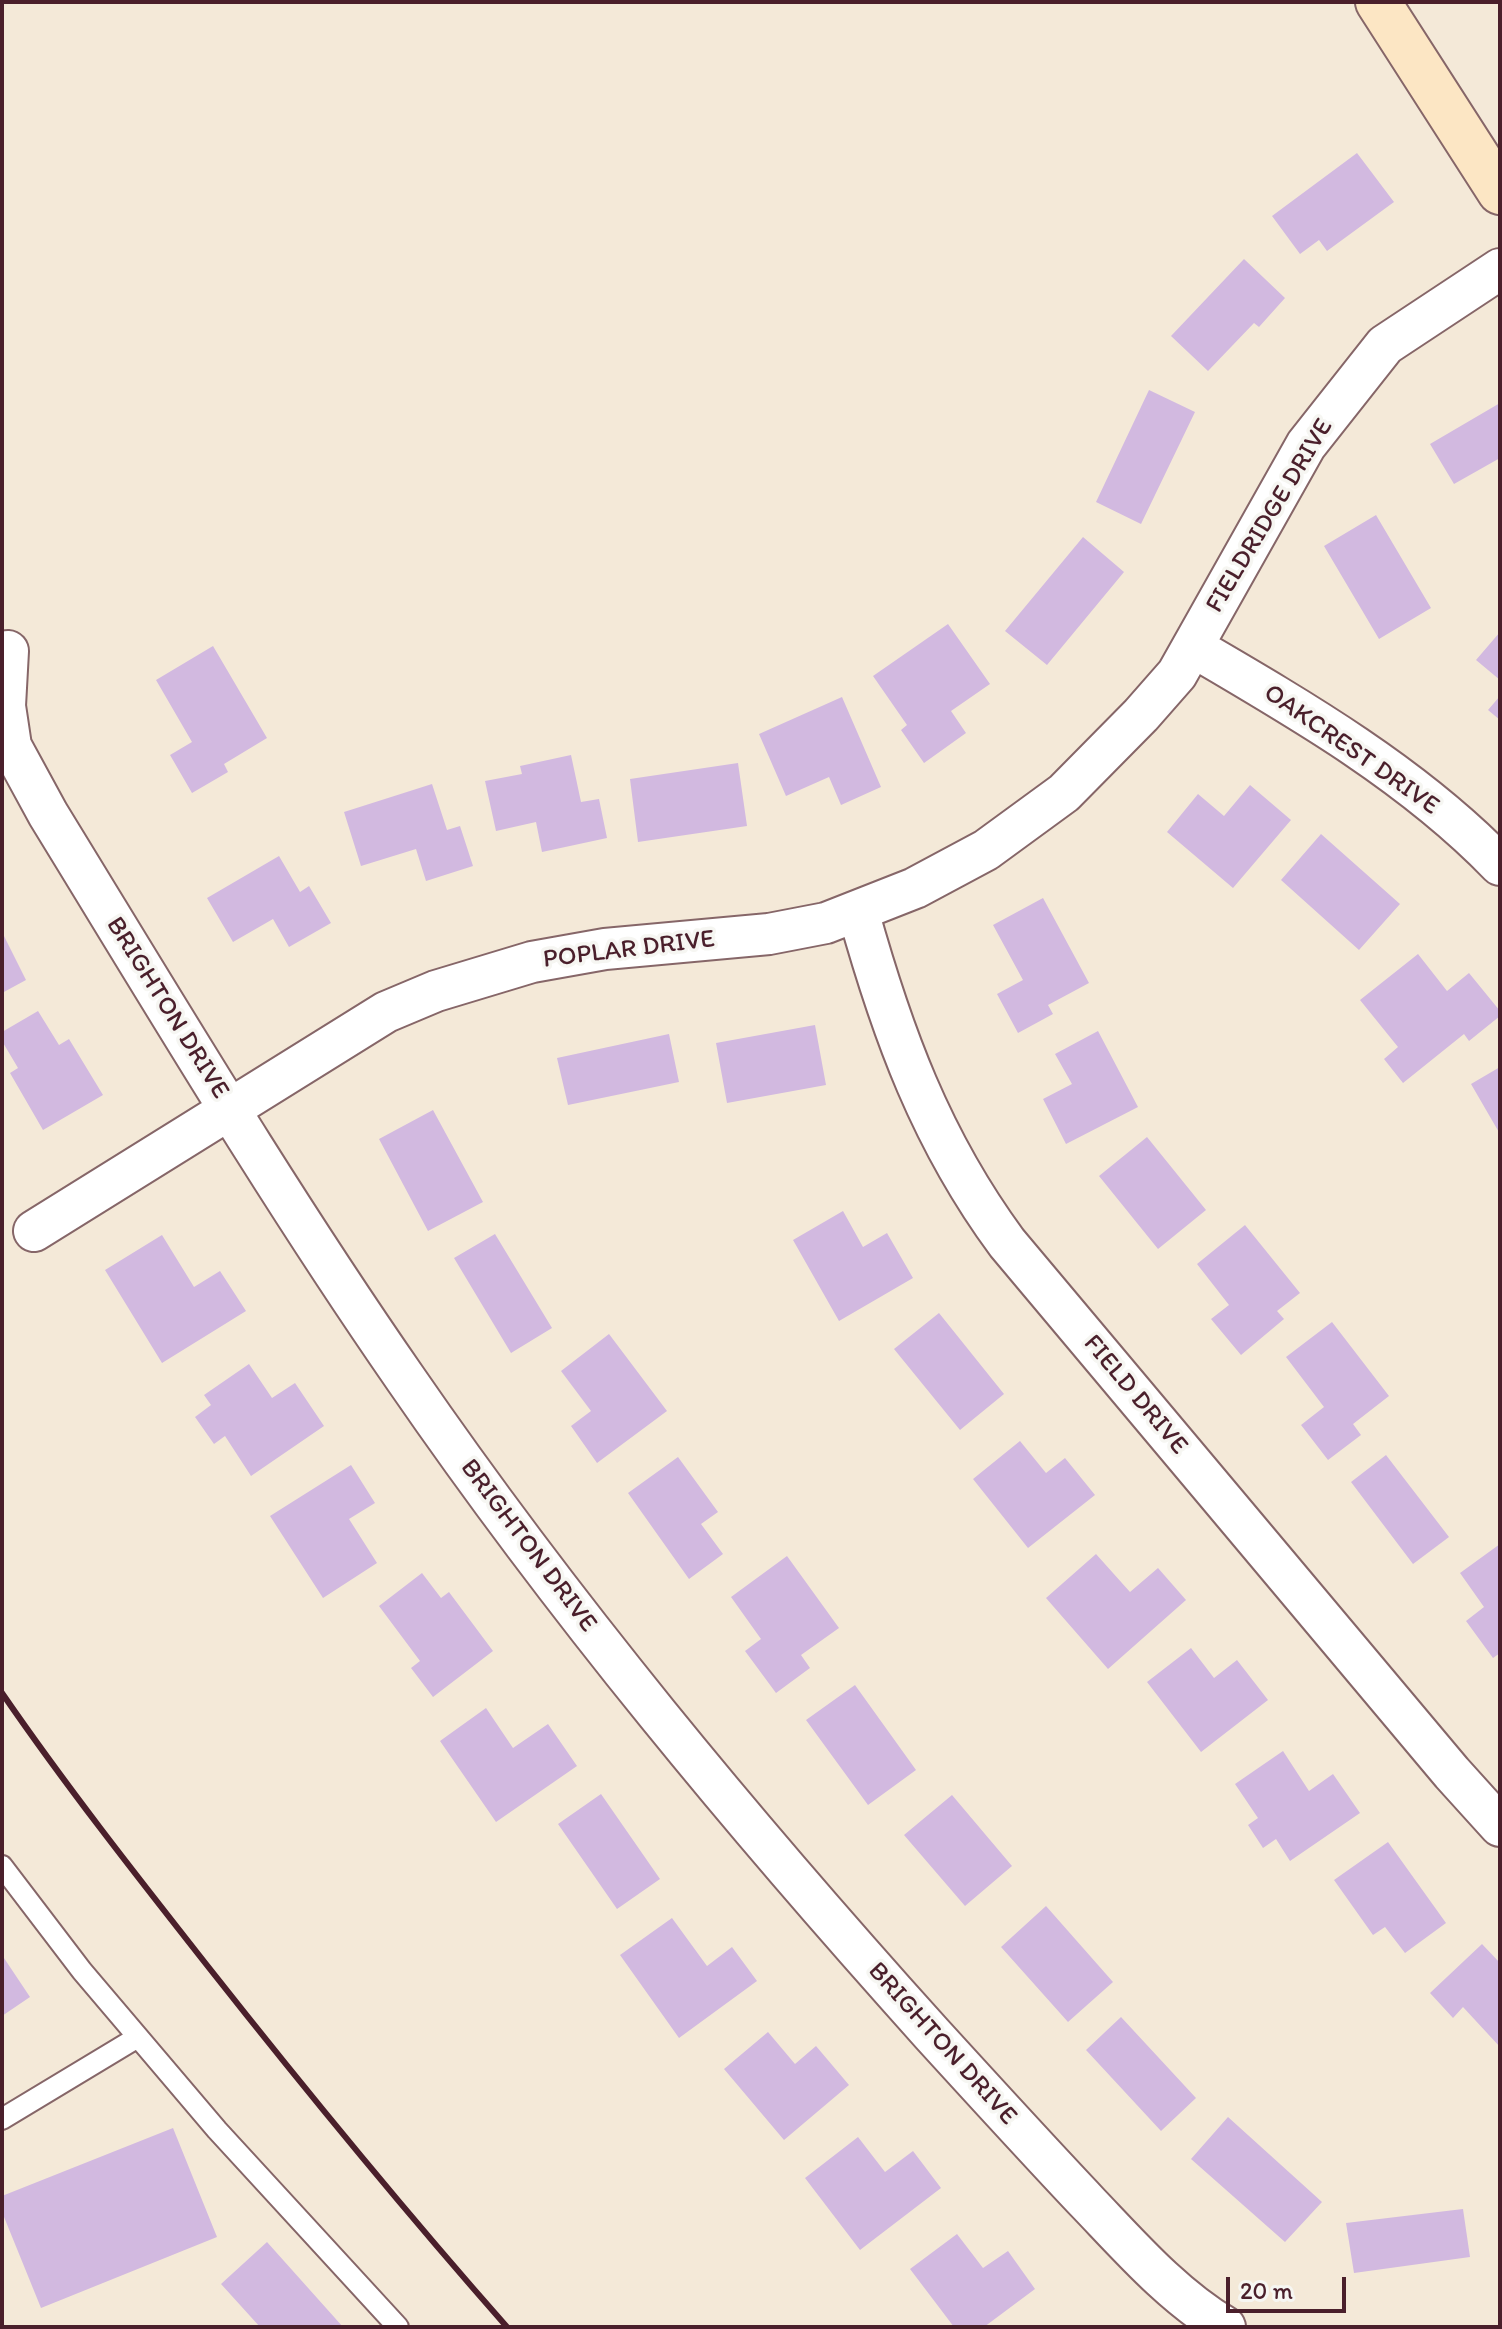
<!DOCTYPE html>
<html>
<head>
<meta charset="utf-8">
<style>
  body { margin:0 }
  #map { position:relative; width:1502px; height:2329px; overflow:hidden; background:#f4e9d8; font-family:Itim,sans-serif }
  canvas { display:block }
  .frame { position:absolute; inset:0; border:4px solid #4a1f2b; pointer-events:none }
  .scale { position:absolute; left:1226px; top:2277px; width:120px; height:36px; box-sizing:border-box; border:4px solid #4a1f2b; border-top:0; padding-left:10px; font-size:24px; line-height:28px; white-space:nowrap; color:#4a1f2b; -webkit-text-stroke:6px #f6f6f2; paint-order:stroke }
</style>
</head>
<body>
<div id="map">
<canvas width="1502" height="2329"></canvas>
<div class="frame"></div>
<div class="scale">20 m</div>
</div>
<script>
const ctx = document.querySelector('canvas').getContext('2d');
ctx.lineJoin = 'round';
function paint(path, color) {
  ctx.fillStyle = color;
  ctx.fill(path, 'evenodd');
}
function trace(path, color, width, dash) {
  ctx.strokeStyle = color;
  ctx.lineWidth = width;
  ctx.lineCap = dash ? 'butt' : 'round';
  ctx.setLineDash(dash || []);
  ctx.stroke(path);
}
function drawText(font, color, halo, rows, align = 'center') {
  ctx.font = font + ' Itim,sans-serif';
  ctx.lineWidth = 7;
  ctx.setLineDash([]);
  ctx.textBaseline = 'middle';
  ctx.strokeStyle = halo;
  ctx.fillStyle = color;
  for (const [text, x, y, turn = 0] of rows) {
    ctx.save();
    ctx.translate(x, y);
    ctx.rotate((+turn || 0) * Math.PI / 180);
    ctx.textAlign = isNaN(turn) ? turn : align;
    if (halo) ctx.strokeText(text, 0, 0);
    ctx.fillText(text, 0, 0);
    ctx.restore();
  }
}
const building = new Path2D(`
  M1357 153 1394 202 1327 251 1319 240 1300 254 1272 216Z
  M1244 259 1285 298 1259 327 1254 323 1208 371 1171 336Z
  M1149 390 1195 412 1141 524 1096 502Z
  M1500 403V458L1454 484 1430 444Z
  M1376 515 1431 608 1379 639 1324 546Z
  M1083 537 1124 572 1047 665 1005 631Z
  M948 624 990 684 951 711 966 733 924 763 901 730 907 725 873 676Z
  M1500 632V680L1476 660Z
  M213 646 267 738 224 764 228 772 192 793 170 755 192 742 156 680Z
  M1500 696V720L1488 710Z
  M842 697 881 787 841 805 829 777 786 796 759 734Z
  M571 755 581 802 599 799 607 838 542 852 536 822 496 831 485 781 522 774 520 766Z
  M738 763 747 826 638 842 630 779Z
  M432 784 447 830 460 826 473 866 426 881 416 849 361 866 344 812Z
  M1250 785 1291 820 1233 888 1167 832 1198 794 1224 816Z
  M1321 834 1400 904 1359 950 1281 880Z
  M279 856 300 892 309 886 331 923 289 947 273 919 233 942 207 898Z
  M1043 898 1089 983 1048 1005 1053 1014 1018 1033 997 994 1023 980 993 925Z
  M4 936 26 980 2 993V937Z
  M1418 954 1447 991 1469 973 1500 1011V1016L1469 1041 1464 1034 1403 1083 1384 1059 1398 1047 1360 1000Z
  M38 1011 59 1045 69 1039 103 1095 43 1130 10 1073 18 1068 2 1041V1032Z
  M815 1025 826 1085 727 1103 716 1043Z
  M1098 1031 1138 1107 1066 1144 1043 1099 1072 1084 1055 1054Z
  M669 1034 679 1082 568 1105 557 1058Z
  M1500 1067V1134L1471 1084Z
  M433 1110 483 1202 428 1231 379 1139Z
  M1147 1137 1206 1210 1158 1249 1099 1176Z
  M843 1211 863 1247 887 1233 913 1278 839 1321 793 1240Z
  M1245 1225 1300 1293 1277 1311 1284 1319 1241 1355 1211 1319 1229 1305 1197 1264Z
  M495 1234 552 1328 511 1353 454 1258Z
  M162 1235 194 1287 220 1271 246 1311 162 1363 105 1270Z
  M939 1313 1004 1394 960 1430 894 1349Z
  M1332 1322 1389 1396 1353 1424 1361 1435 1328 1460 1301 1425 1324 1407 1286 1357Z
  M609 1334 667 1411 597 1463 571 1426 591 1411 561 1371Z
  M249 1364 272 1398 295 1383 324 1426 251 1476 225 1436 214 1444 195 1417 211 1405 204 1395Z
  M1020 1441 1046 1473 1065 1458 1095 1495 1028 1548 973 1479Z
  M1386 1455 1449 1537 1413 1564 1351 1482Z
  M678 1457 718 1512 701 1524 723 1554 689 1579 628 1493Z
  M351 1465 375 1503 349 1519 377 1563 323 1598 270 1516Z
  M1500 1544V1653L1493 1658 1466 1621 1484 1607 1460 1573Z
  M1096 1554 1130 1592 1158 1568 1186 1600 1108 1669 1046 1598Z
  M787 1556 839 1628 801 1655 810 1668 776 1693 745 1651 761 1639 731 1597Z
  M422 1573 441 1598 449 1592 493 1651 433 1697 411 1668 420 1661 379 1606Z
  M1191 1648 1214 1678 1237 1660 1268 1700 1201 1752 1147 1682Z
  M855 1685 916 1770 868 1805 806 1720Z
  M486 1708 513 1748 548 1724 577 1766 496 1822 440 1741Z
  M1283 1751 1309 1791 1333 1774 1360 1813 1290 1861 1276 1839 1263 1848 1248 1825 1258 1818 1235 1784Z
  M601 1794 660 1879 617 1909 558 1824Z
  M952 1795 1012 1866 965 1906 904 1835Z
  M1388 1842 1446 1923 1405 1953 1385 1927 1373 1935 1334 1880Z
  M1046 1906 1113 1982 1068 2022 1001 1947Z
  M672 1918 707 1966 732 1947 757 1981 679 2038 620 1955Z
  M1482 1944 1500 1963V2047L1463 2007 1453 2018 1430 1993Z
  M2 1955 30 1997 2 2016Z
  M1121 2017 1196 2098 1161 2131 1086 2050Z
  M768 2032 795 2064 816 2046 849 2085 784 2140 724 2069Z
  M1228 2117 1322 2202 1285 2242 1191 2159Z
  M173 2128 217 2237 41 2308 2 2212V2196Z
  M858 2137 885 2172 913 2151 941 2188 860 2250 805 2178Z
  M1463 2209 1470 2257 1354 2273 1346 2223Z
  M957 2234 983 2268 1008 2251 1035 2289 984 2327H954L910 2269Z
  M267 2242 343 2327H260L221 2284Z`);
const lane = new Path2D(`
  M2 1866 82 1971 217 2130 398 2327
  M2 2119 138 2037`);
const street = new Path2D(`
  M1193 647C1301 710 1413 775 1500 865
  M8 651 5 706 11 746 48 814C164 1003 278 1195 405 1378 564 1609 744 1825 932 2034 984 2091 1036 2148 1089 2204 1131 2248 1173 2296 1225 2327
  M858 911C892 1033 931 1140 1007 1243L1452 1773 1500 1826
  M34 1231 386 1012 436 991 532 962 605 949 769 934 826 923 915 888 986 850 1064 793 1141 715 1177 674 1306 445 1385 345 1500 269`);
const secondary = new Path2D(`
  M1378 2 1500 192`);
const rail = new Path2D(`
  M2 1693C66 1786 136 1875 206 1964 303 2087 403 2209 507 2327`);
const streetNames = [
  ["FIELDRIDGE DRIVE",1270,516,-59],
  ["OAKCREST DRIVE",1351,750,35],
  ["POPLAR DRIVE",629,950,-7],
  ["BRIGHTON DRIVE",167,1008,58],
  ["FIELD DRIVE",1135,1395,50],
  ["BRIGHTON DRIVE",528,1546,53],
  ["BRIGHTON DRIVE",942,2044,48]
];
paint(building, '#d2b9e0');
trace(lane, '#866668', 24);
trace(street, '#866668', 44);
trace(secondary, '#866668', 48);
trace(lane, '#fff', 20);
trace(street, '#fff', 40);
trace(secondary, '#fce6c4', 44);
trace(rail, '#4a1f2b', 6);
drawText('26px', '#4a1f2b', '#f6f6f2', streetNames);
</script>
</body>
</html>
